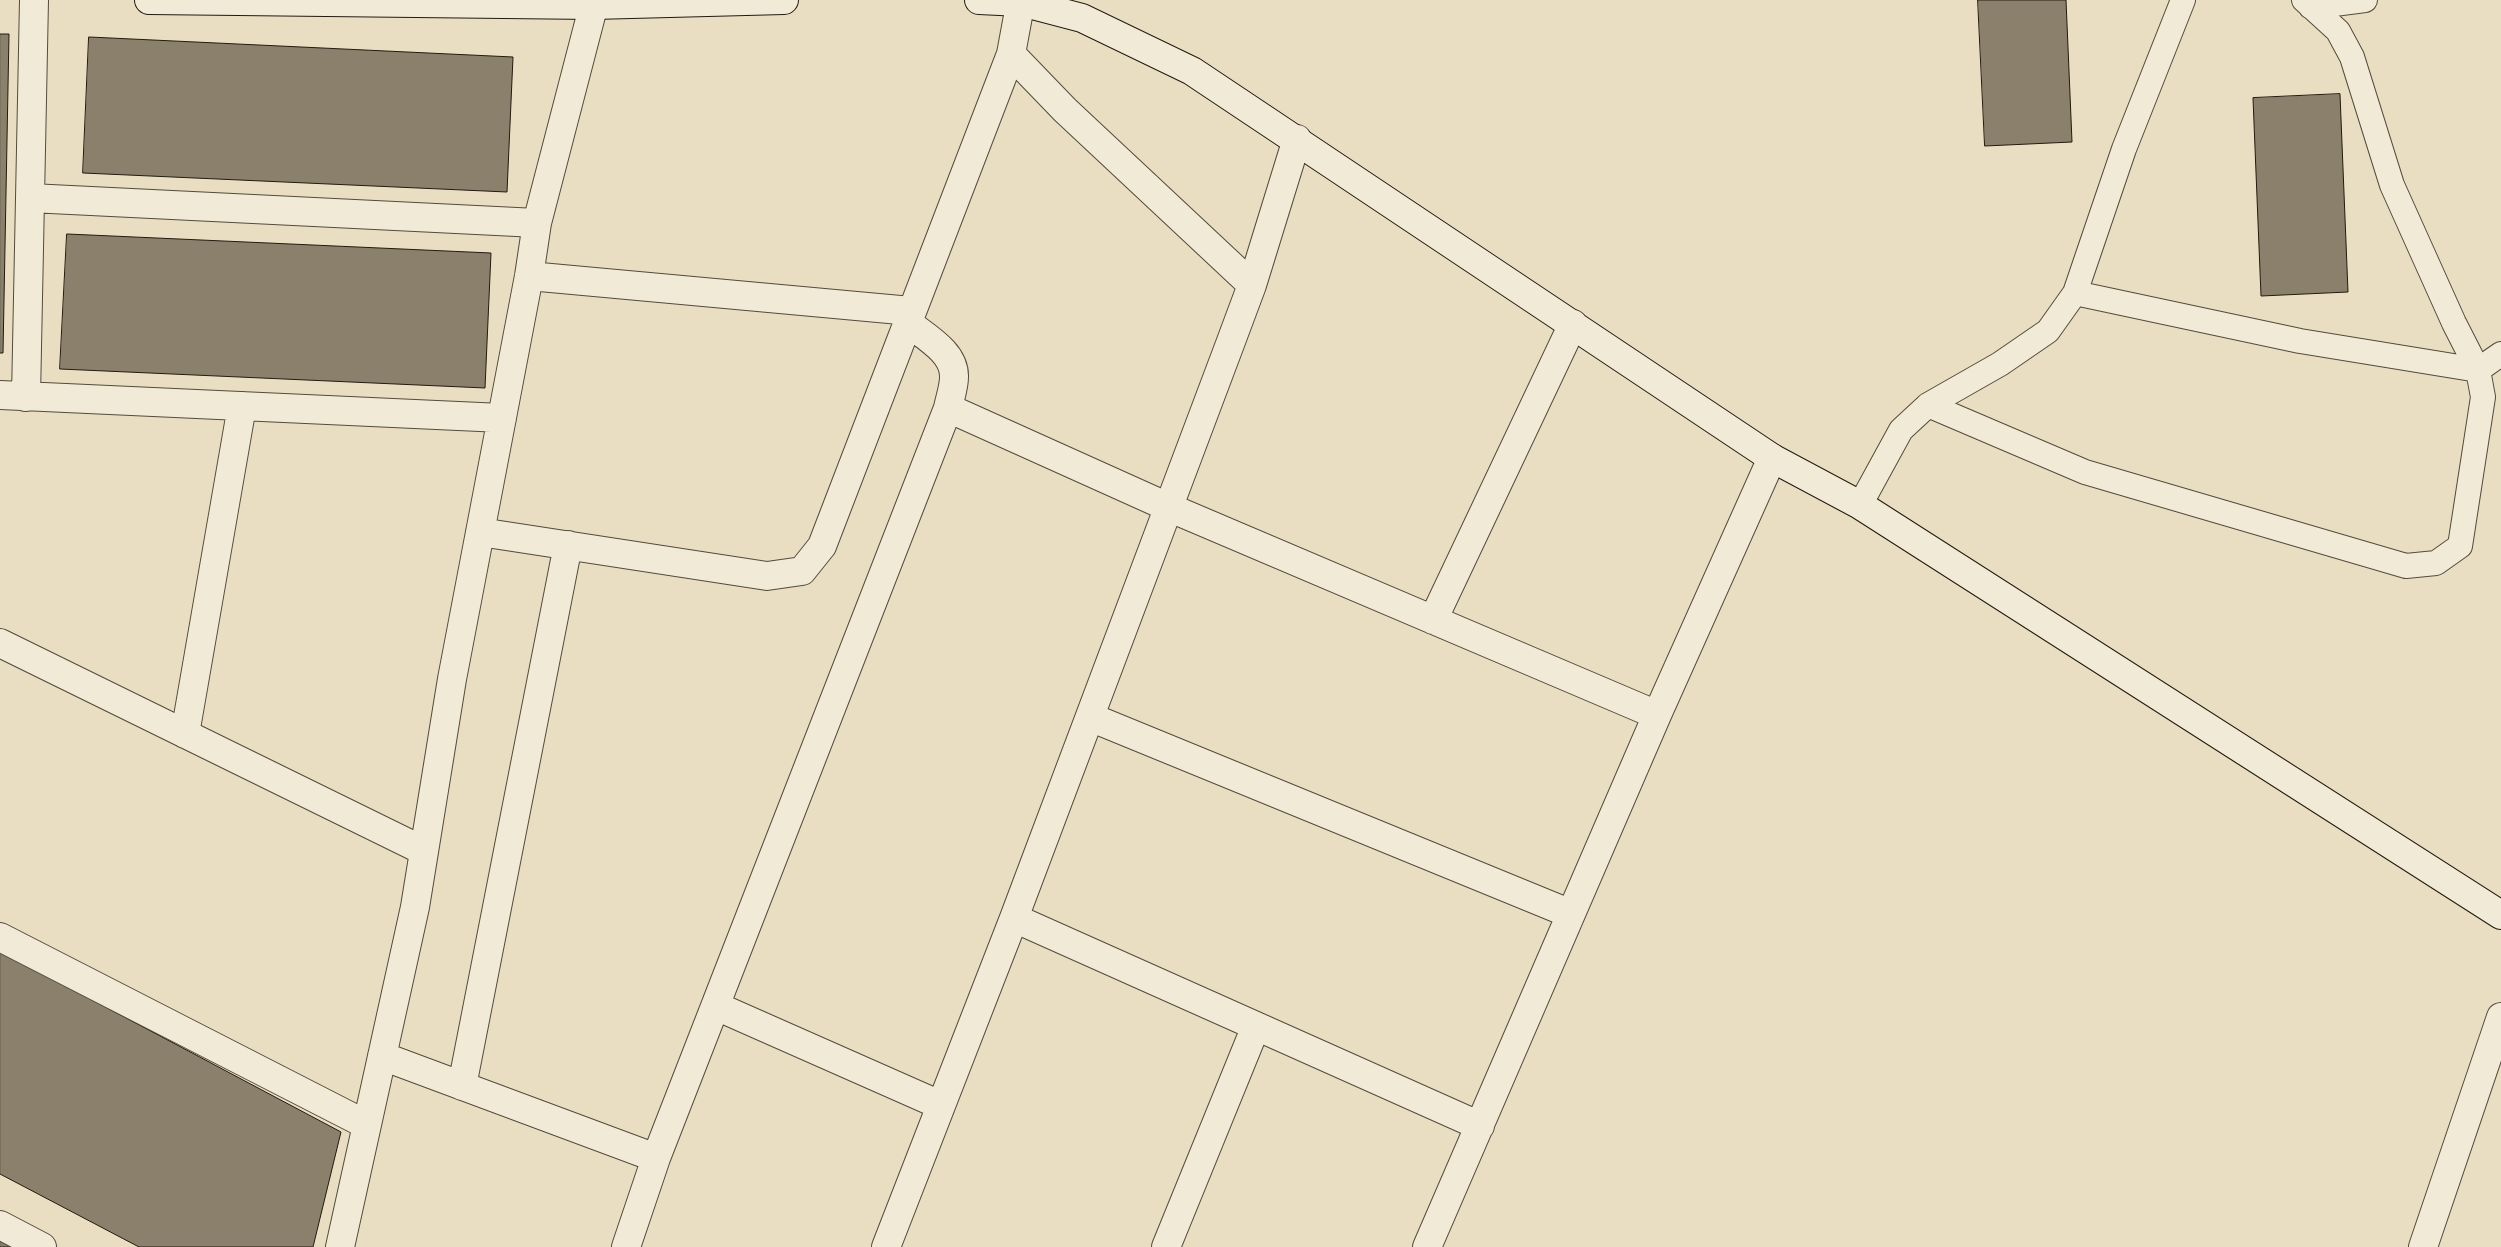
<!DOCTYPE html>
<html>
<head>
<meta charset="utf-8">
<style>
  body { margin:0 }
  canvas { display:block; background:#e9dec2 }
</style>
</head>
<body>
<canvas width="2501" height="1247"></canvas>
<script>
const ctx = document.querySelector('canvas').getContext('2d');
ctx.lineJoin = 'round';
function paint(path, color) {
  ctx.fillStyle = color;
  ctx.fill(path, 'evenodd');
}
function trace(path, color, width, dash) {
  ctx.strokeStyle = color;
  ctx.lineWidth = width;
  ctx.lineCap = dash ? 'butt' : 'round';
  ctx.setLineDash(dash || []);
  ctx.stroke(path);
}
const building = new Path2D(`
  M1978 0H2066L2072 142 1985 146Z
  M0 34H9L3 353H0Z
  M89 37 513 57 507 192 83 173Z
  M2340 94 2348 292 2261 296 2253 98Z
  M67 234 491 253 485 388 60 369Z
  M0 951 341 1132 313 1247H139L0 1174Z
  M0 1236 21 1247H0Z`);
const service = new Path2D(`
  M2311 7 2365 0
  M2075 293 2300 341 2478 370 2501 354
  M1928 405 2085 472 2406 566 2436 563 2460 546 2483 397 2478 370 2454 323 2392 185 2352 57 2338 31 2304 0
  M1860 505 1901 430 1928 405 2000 364 2048 331 2075 293 2124 149 2183 0`);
const minor = new Path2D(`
  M1011 54 1065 110 1252 285
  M30 198 537 223
  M529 276 911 311
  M0 395 502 418
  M26 397 34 0
  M948 408 1168 507 1657 715
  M480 532 767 576 802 571 822 546 1011 54 1021 0
  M1433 620 1573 324
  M0 643 424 851
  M1090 717 1571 914
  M185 734 242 406
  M1014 918 1480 1126
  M0 937 367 1125
  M716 1006 940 1105
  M382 1056 656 1158
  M462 1086 568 545
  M0 1225 42 1247
  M340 1247 415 907 452 679 529 276 537 223 595 0
  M626 1247 656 1158 948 408C950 398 954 387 954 377 955 352 924 336 907 322
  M886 1247 1014 918 1230 344 1252 285 1297 139
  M1166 1247 1256 1026
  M1427 1247 1657 715 1772 458
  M2423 1247 2501 1017`);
const secondary = new Path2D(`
  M149 0 593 5 784 0
  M979 0 1021 2 1082 18 1192 71 1772 458 1860 505 2501 915`);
paint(building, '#8a806c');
trace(building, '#231a0f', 1);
trace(service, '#544b3c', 26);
trace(minor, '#544b3c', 30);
trace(secondary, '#231a0f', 30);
trace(service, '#f1ead7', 24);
trace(minor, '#f1ead7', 28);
trace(secondary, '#f1ead7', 28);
</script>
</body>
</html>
